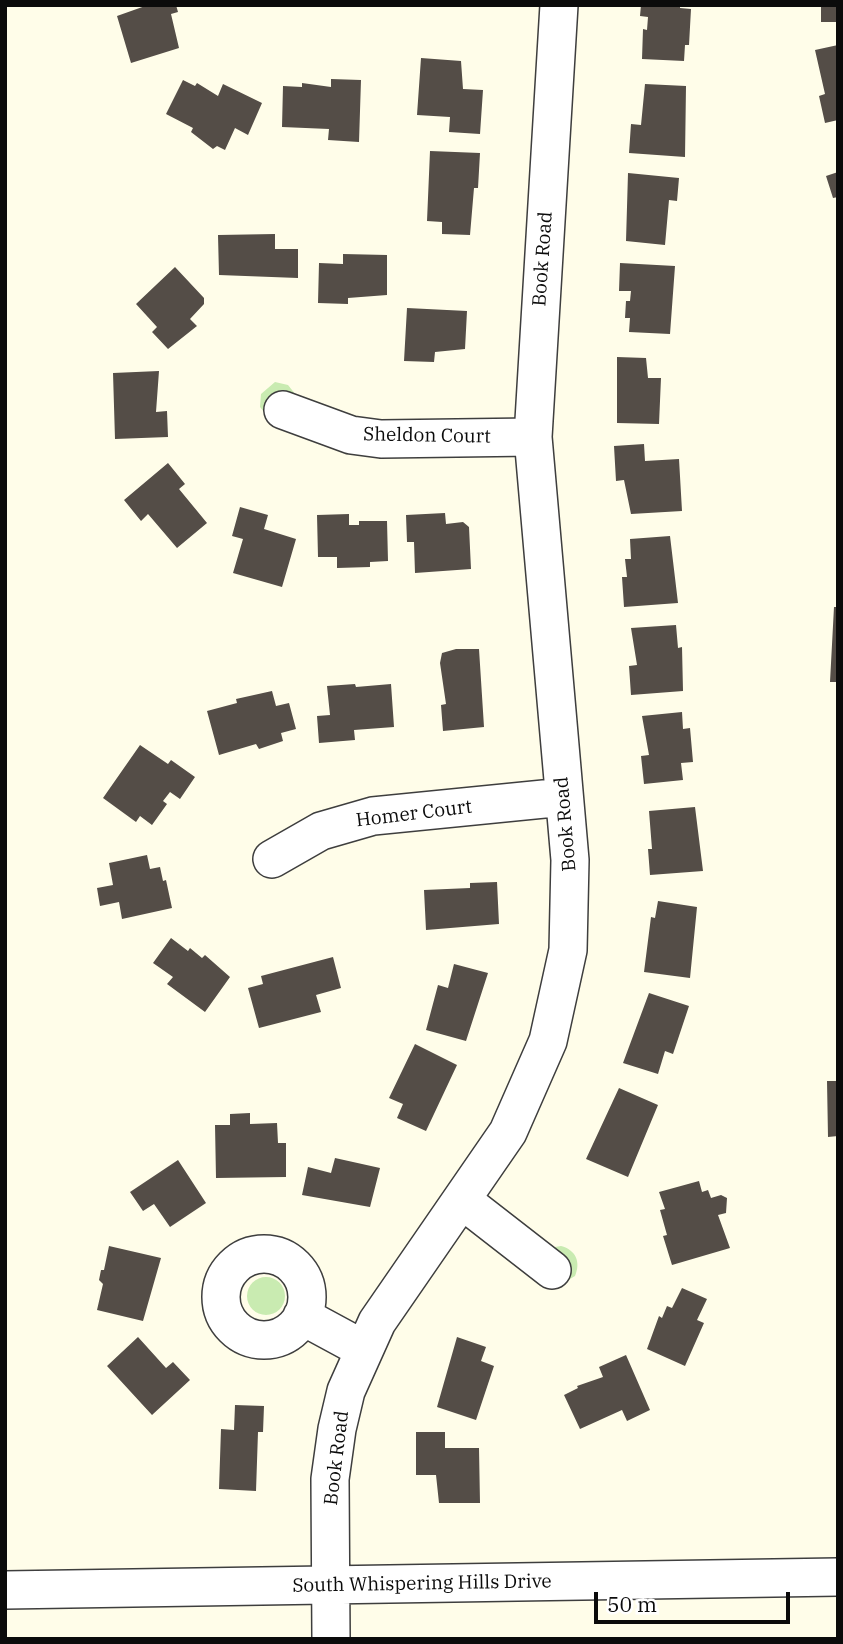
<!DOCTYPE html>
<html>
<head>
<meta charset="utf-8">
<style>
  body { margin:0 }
  #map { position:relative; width:843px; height:1644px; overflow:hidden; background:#fffde9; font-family:"IBM Plex Serif",serif }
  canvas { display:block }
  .frame { position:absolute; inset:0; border:7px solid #0b0b0b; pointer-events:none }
  .scale { position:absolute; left:594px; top:1592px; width:196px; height:32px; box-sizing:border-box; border:4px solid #0b0b0b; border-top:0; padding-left:9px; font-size:21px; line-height:24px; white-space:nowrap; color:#0b0b0b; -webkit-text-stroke:5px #fff; paint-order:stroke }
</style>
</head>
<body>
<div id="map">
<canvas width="843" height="1644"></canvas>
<div class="frame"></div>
<div class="scale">50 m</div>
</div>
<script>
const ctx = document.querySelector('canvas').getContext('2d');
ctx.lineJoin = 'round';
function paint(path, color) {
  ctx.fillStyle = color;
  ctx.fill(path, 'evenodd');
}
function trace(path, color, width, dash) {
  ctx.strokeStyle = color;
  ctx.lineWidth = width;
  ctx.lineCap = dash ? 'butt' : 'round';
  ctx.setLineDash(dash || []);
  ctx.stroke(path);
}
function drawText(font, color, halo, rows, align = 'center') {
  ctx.font = font + ' "IBM Plex Serif",serif';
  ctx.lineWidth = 7;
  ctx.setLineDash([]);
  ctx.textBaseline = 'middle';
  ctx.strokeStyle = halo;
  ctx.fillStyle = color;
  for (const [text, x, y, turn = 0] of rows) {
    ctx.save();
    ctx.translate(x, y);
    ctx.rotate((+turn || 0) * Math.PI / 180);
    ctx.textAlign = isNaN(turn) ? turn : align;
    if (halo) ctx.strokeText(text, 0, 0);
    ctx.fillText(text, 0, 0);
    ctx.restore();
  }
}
const green = new Path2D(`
  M275 382 288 385 296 395 268 417 260 407 261 394Z
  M561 1246C576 1250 581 1262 575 1276L560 1285 549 1248Z
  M247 1296a19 19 0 1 1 38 0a19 19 0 1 1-38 0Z`);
const building = new Path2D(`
  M148 5H176L178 12 171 14 179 48 131 63 117 16Z
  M641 5H680V8L691 9 689 45H685L684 61 642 59 643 29 647 30 648 17 640 16Z
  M821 5H838V22H821Z
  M838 45V120L825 123 819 96 825 94 815 50Z
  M421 58 461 61 463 89 483 90 480 134 449 132 450 117 417 115Z
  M331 79 361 80 359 142 328 140 329 129 282 127 283 86 302 87V83L331 87Z
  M183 80 195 86 197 83 218 96 223 84 262 103 248 135 235 128 225 150 217 146 213 149 191 132 193 128 166 114Z
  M645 84 686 86 685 157 629 153 631 124 641 125Z
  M430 151 480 153 478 188H474L470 235 442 234V222L427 221Z
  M838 172V197L833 198 826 176Z
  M628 173 679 178 677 201 669 200 665 245 626 241Z
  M275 234V249H298V278L219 275 218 235Z
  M343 254 387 255V295L348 298V304L318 303 319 263 343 264Z
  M620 263 675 266 670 334 629 332 630 318H625L626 301H630L631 291H619Z
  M175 267 204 298V304L190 319 197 326 168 349 152 332 157 327 136 304Z
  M407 308 467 311 465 349 435 352 434 362 404 361Z
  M617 357 646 358 648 378H661L659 424 617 423Z
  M159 371 156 412 167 411 168 437 115 439 113 373Z
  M644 444 645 461 679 459 682 511 631 514 624 480 616 481 614 446Z
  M168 463 185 484 179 489 207 523 177 548 148 514 141 521 124 500Z
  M240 507 268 515 264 529 296 539 282 587 233 573 243 539 232 536Z
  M445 513 446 524 463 522 469 527 471 569 415 573 414 542H407L406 515Z
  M349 514V525H359V521H387L388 561 370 562V567L337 568V557H318L317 515Z
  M670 536 678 603 624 607 622 577H627L625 559H631L630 539Z
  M834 607H838V682H830Z
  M676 625 678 648 682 647 683 691 631 695 629 666 637 665 631 628Z
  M456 649H479L484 727 443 731 441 705 446 704 440 663 442 653Z
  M355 684 356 687 391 684 394 727 354 730 355 740 319 743 317 716 330 715 327 686Z
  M272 691 276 706 289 703 296 729 281 733 283 741 259 749 256 744 219 755 207 711 237 703 236 699Z
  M682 712 683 729 690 728 693 762 681 763 683 780 644 784 641 756 649 755 642 716Z
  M140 745 168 764 171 760 195 777 180 799 170 792 163 801 167 804 152 825 140 816 136 822 103 798Z
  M695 807 703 871 650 875 648 849H652L649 811Z
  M147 855 150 869 160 867 163 881 166 880 172 908 122 919 119 902 100 906 97 888 113 885 109 863Z
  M497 882 499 924 426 930 424 890 470 888V883Z
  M658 901 697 907 690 978 644 972 651 917 655 918Z
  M171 938 188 951 190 948 202 958 205 955 230 977 205 1012 167 984 173 977 153 963Z
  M333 957 341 988 316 995 321 1012 259 1028 248 988 263 984 261 976Z
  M454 964 488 973 466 1041 426 1030 438 985 448 988Z
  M649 993 689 1006 673 1054 665 1051 658 1074 623 1063Z
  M415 1044 457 1065 426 1131 397 1118 403 1104 389 1098Z
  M827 1081H838V1136L828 1137Z
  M619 1088 658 1105 628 1177 586 1159Z
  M250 1113V1124L277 1123 278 1143H286V1177L216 1178 215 1125H230V1114Z
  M335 1158 380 1168 370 1207 302 1195 308 1167 331 1173Z
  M178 1160 206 1203 170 1227 154 1204 143 1211 130 1192Z
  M699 1181 702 1192 708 1190 711 1198 721 1195 727 1198 726 1213 718 1215 730 1248 672 1265 663 1236 667 1235 660 1210 665 1209 659 1192Z
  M109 1246 161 1258 143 1321 97 1310 103 1284 99 1280 101 1270H104Z
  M682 1288 707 1299 697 1320 704 1323 685 1366 647 1349 659 1316 662 1318 667 1306 672 1308Z
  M138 1337 166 1368 173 1362 190 1380 152 1415 107 1366Z
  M457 1337 486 1347 481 1361 494 1366 476 1420 437 1407Z
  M626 1355 650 1410 627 1421 622 1410 580 1429 564 1395 578 1388 577 1386 603 1377 599 1367Z
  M235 1405 264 1406 263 1432H258L256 1491 219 1489 221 1429 234 1430Z
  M416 1432H445V1448H479L480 1503H439L436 1475H416Z`);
const minor = new Path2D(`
  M283 410 351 435 381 439 533 437
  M272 859 321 831 373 816 564 797
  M462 1200 552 1270
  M221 1297a43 43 0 1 1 86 0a43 43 0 1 1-86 0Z
  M302 1316 363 1349
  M5 1590 838 1577
  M331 1639 330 1479 337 1429 346 1391 377 1322 508 1132 548 1041 568 950 570 860 533 437 559 5`);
const streetNames = [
  ["Book Road",543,259,-86],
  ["Sheldon Court",427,436,1],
  ["Homer Court",414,814,-7],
  ["Book Road",566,824,-95],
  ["Book Road",337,1458,-83],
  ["South Whispering Hills Drive",422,1584,-1]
];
paint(green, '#c9ebb1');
paint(building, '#544d47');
trace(minor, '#3e3e3e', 40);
trace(minor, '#fff', 37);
drawText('19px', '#0b0b0b', '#fff', streetNames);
</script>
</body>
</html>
